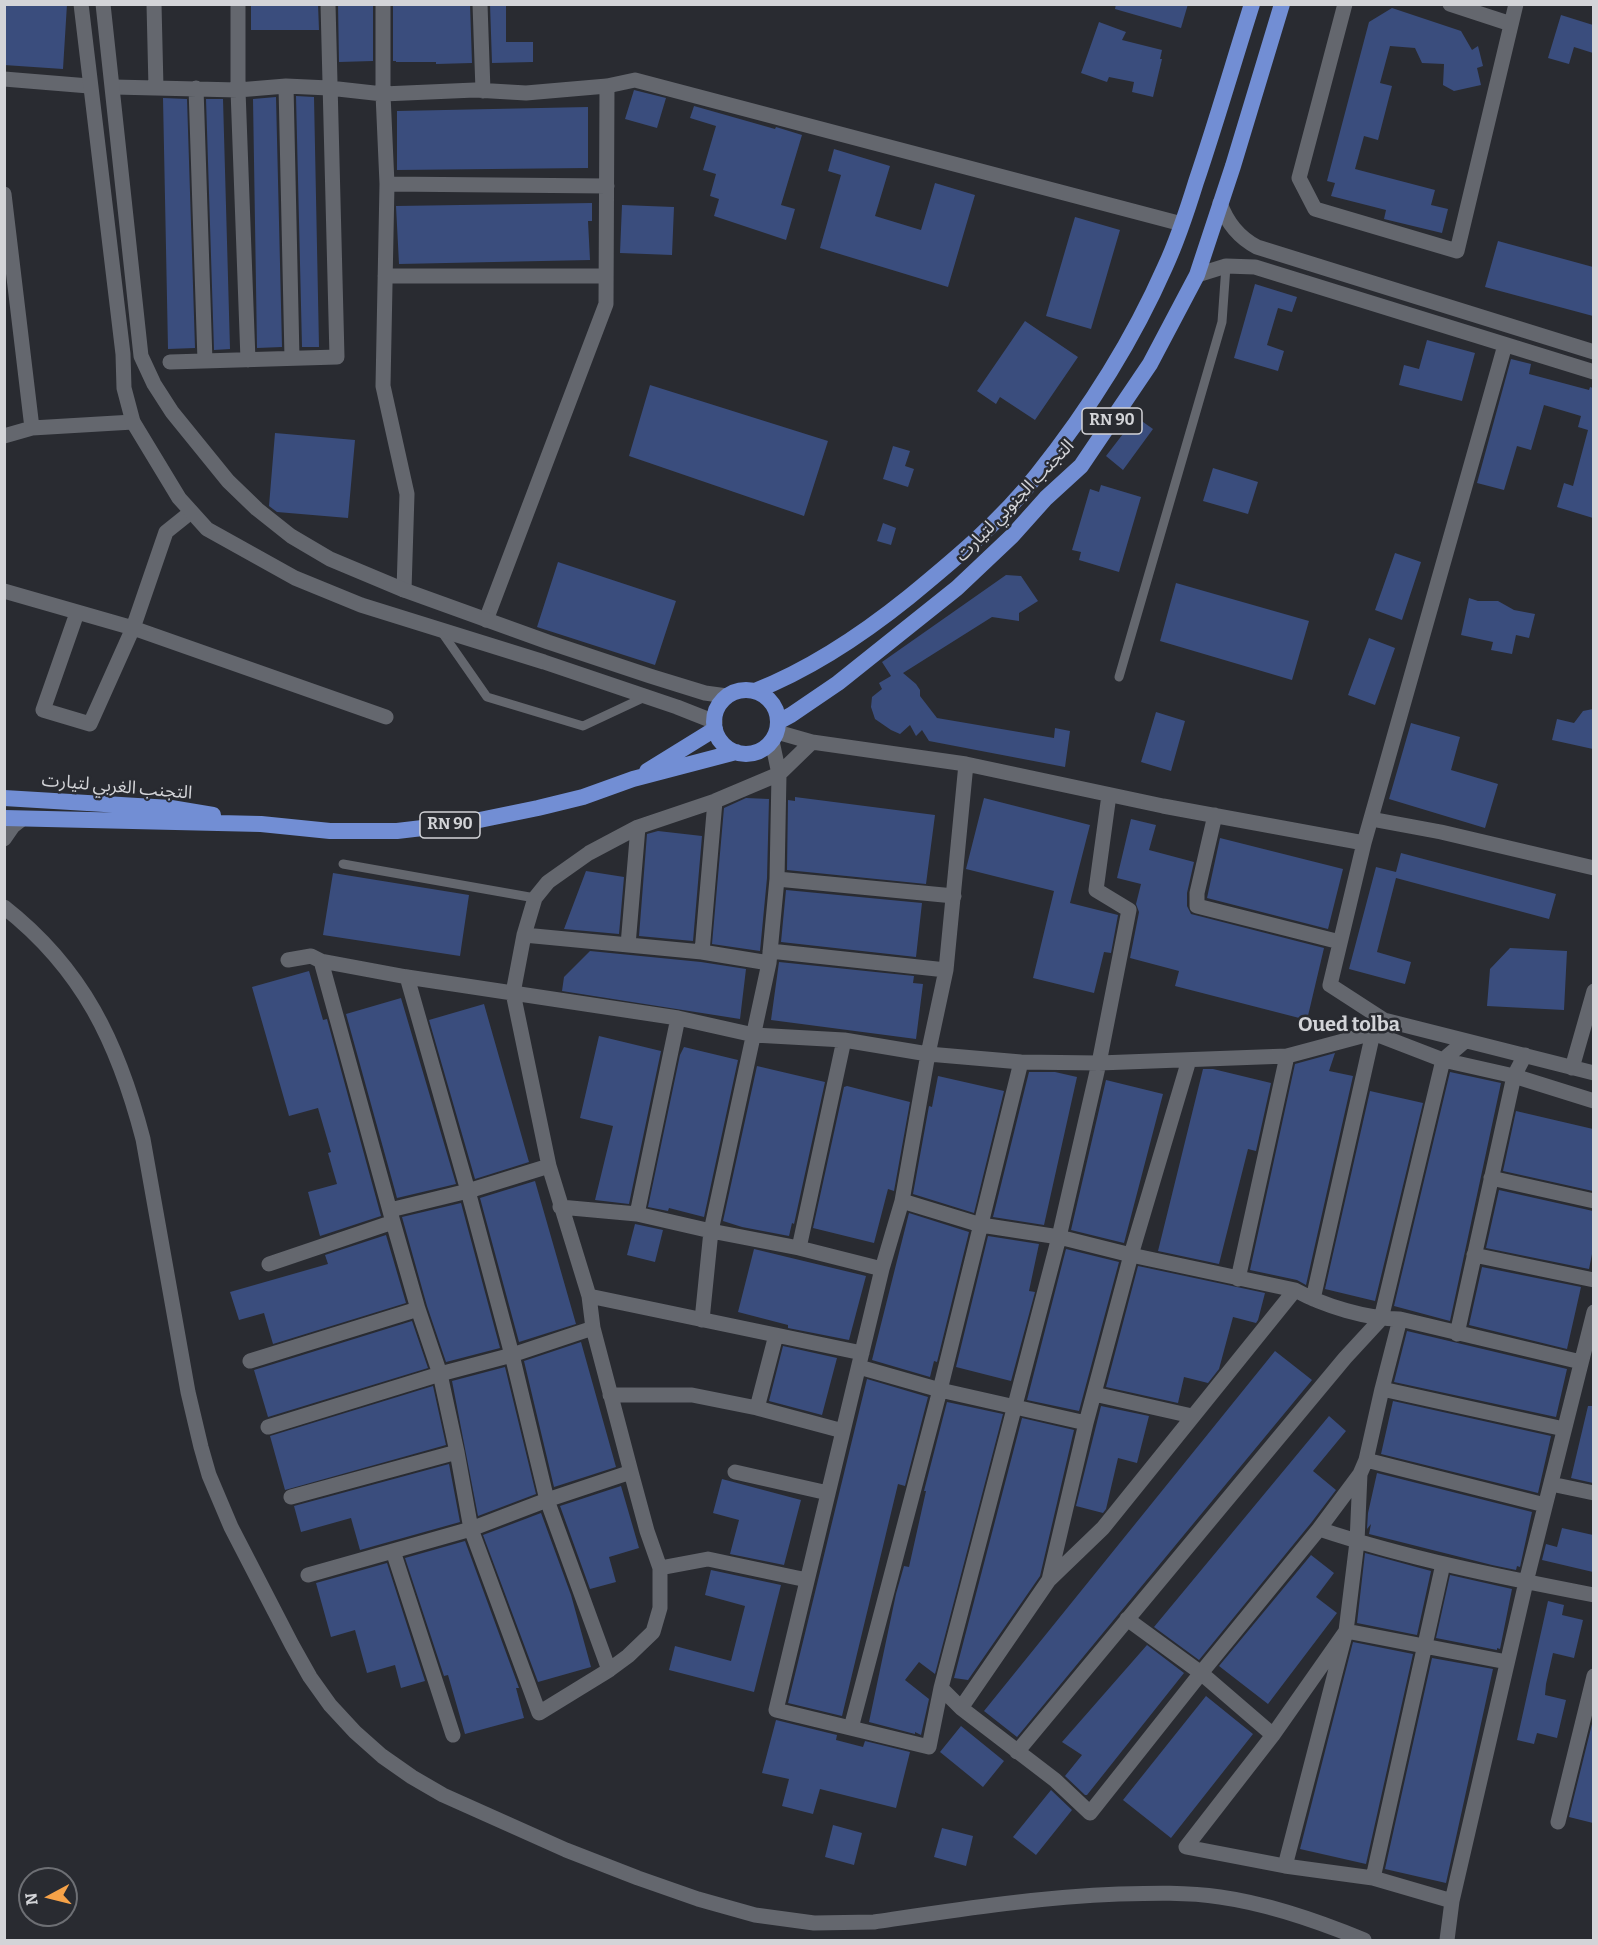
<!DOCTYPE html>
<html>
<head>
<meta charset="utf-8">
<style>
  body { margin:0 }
  #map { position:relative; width:1598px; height:1945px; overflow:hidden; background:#292b31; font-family:Bitter,serif }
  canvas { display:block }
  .frame { position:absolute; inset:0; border:6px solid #d3d4d8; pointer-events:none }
  .north { position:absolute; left:18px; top:1867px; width:60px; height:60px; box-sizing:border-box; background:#292b31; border:2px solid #6d6f74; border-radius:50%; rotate:263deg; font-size:16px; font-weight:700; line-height:24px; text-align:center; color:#d3d4d8 }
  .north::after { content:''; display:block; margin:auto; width:21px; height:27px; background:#f6a248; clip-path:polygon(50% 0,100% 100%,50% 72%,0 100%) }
</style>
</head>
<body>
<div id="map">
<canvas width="1598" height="1945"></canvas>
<div class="frame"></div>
<div class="north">N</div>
</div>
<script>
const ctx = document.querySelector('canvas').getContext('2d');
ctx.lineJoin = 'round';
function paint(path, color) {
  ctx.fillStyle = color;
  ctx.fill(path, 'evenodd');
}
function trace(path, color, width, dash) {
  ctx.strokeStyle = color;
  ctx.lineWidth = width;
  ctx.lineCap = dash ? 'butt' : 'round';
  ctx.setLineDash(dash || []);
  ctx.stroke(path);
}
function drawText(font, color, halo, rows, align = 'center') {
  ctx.font = font + ' Bitter,"Noto Sans Arabic",serif';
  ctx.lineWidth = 5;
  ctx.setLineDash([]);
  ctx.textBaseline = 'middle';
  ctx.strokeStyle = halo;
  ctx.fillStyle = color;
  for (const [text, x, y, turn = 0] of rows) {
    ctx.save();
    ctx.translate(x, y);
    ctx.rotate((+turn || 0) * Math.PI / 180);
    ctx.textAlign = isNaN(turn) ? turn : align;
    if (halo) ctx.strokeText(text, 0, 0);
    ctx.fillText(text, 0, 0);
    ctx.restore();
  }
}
const building = new Path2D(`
  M4 4H67L63 69 4 65Z
  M251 4H318L319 30H251Z
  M338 4H373V61L339 62Z
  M393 4H470L472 63 436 64V62H396V61H393Z
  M490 4H506V42H533V62L492 63Z
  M1116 4H1188L1181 28 1115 9Z
  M1392 8 1461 31 1472 50 1478 46 1483 66 1477 68 1481 85 1454 91 1443 85 1444 64 1422 63 1415 48 1390 46 1380 83 1392 86 1378 140 1364 136 1355 169 1435 190 1431 205 1448 209 1442 233 1384 219 1386 210 1331 196 1335 183 1327 181 1369 22Z
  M1561 15 1593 25V53L1574 47 1569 64 1548 58Z
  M1099 22 1126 32 1122 40 1162 50 1160 59H1162L1153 97 1132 92 1134 82 1109 77 1107 82 1081 73Z
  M634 90 666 98 657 128 625 119Z
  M296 96 314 97 319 347H302Z
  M276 97 282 347 257 348 253 99Z
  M163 98 187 99 195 348 168 349Z
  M206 99H223L230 349 214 350Z
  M694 106 775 129 776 127 802 135 781 205 795 209 786 240 714 216 719 199 710 196 716 174 703 170 716 126 690 118Z
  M588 107V168L397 170V111Z
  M834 149 890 166 875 216 921 230 935 183 975 195 948 287 820 248 841 175 828 171Z
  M592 203V221H588L590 260 399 264 396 206Z
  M622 205 674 207 672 255 620 253Z
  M1075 217 1120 230 1091 329 1046 316Z
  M1498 241 1593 267V316L1485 287Z
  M1255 284 1297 297 1292 312 1278 308 1267 345 1284 351 1278 371 1234 358Z
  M1025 321 1078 357 1035 420 1000 397 996 404 977 391Z
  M1427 340 1475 353 1462 401 1399 385 1404 365 1419 369Z
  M1511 359 1531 364 1529 374 1589 390 1590 387 1593 388V518L1557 507 1564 483 1573 486 1588 430 1578 427 1581 416 1544 405 1531 450 1517 446 1504 490 1477 483Z
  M650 385 828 441 804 516 629 456Z
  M1136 417 1153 429 1123 470 1106 456Z
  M275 433 355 440 348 518 277 512 269 506Z
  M893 446 910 451 905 466 914 469 908 487 883 479Z
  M1213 468 1258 482 1248 514 1203 501Z
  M1101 485 1141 497 1119 572 1079 560 1081 552 1072 550 1090 489 1099 492Z
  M883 523 896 528 891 545 877 541Z
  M1395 553 1421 562 1402 620 1375 610Z
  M558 562 676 601 655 665 537 627Z
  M1006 575 1021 576 1038 601 1019 613V621L992 617 903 673 916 684 920 690V696L937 718 1054 738 1055 728 1070 731 1065 767 929 741 922 730 916 736 910 725 900 734 891 730 875 719 871 707 872 697 882 689 879 683 891 676 882 662Z
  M1176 583 1309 621 1292 680 1160 641Z
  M1469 598 1478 601H1498L1514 610 1535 614 1529 638 1516 635 1512 654 1491 650 1493 642 1461 635Z
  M1369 638 1395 648 1375 705 1348 695Z
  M1593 709V749L1552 740 1557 719 1574 723 1583 711Z
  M1156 712 1185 721 1171 771 1141 762Z
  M1411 723 1460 737 1451 770 1498 784 1485 828 1389 799Z
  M795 797 935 815 926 884 787 870 788 800 795 801Z
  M746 798 769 799 767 878 760 951 712 944 724 808Z
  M984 798 1090 825 1070 903 1118 915 1111 953 1104 952 1094 993 1033 978 1054 891 966 869Z
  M1131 819 1156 825 1149 850 1194 862 1187 893V906L1191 914 1324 948 1307 1020 1175 986 1179 971 1130 958 1139 912 1136 904 1141 884 1117 878Z
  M658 831 702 836 693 941 639 936 647 834Z
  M1220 838 1343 869 1328 929 1207 898Z
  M1401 853 1556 894 1549 919 1396 878 1377 952 1411 962 1405 984 1349 969 1376 867 1396 872Z
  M586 871 624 877 619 934 564 929Z
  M333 873 469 895 460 956 323 935Z
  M786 890 922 903 916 957 781 942Z
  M1510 948 1567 951 1564 1010 1487 1006 1490 969Z
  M590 951 701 962 746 969 740 1019 562 991 564 977Z
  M779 962 914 976 913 983 923 984 916 1039 771 1020Z
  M309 971 323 1020 327 1019 381 1216 320 1236 308 1192 337 1184 328 1153 331 1152 318 1108 289 1116 252 987Z
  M401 998 456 1184 397 1198 346 1014Z
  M484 1004 529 1162 475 1179 429 1020Z
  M599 1036 661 1051 629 1204 595 1200 613 1126 580 1118Z
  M684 1047 738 1060 704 1217 669 1208 668 1211 648 1207 680 1055Z
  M1335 1053 1329 1071 1353 1076 1306 1285 1297 1280 1250 1270 1295 1064Z
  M757 1066 825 1082 794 1224 792 1223 789 1236 742 1227 723 1221Z
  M1203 1069H1213L1271 1083 1256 1151 1248 1149 1219 1264 1158 1251Z
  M1029 1072H1055L1077 1077 1044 1225 993 1217Z
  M1450 1072 1501 1083 1450 1321 1394 1306Z
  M938 1076 1004 1091 974 1213 913 1194 929 1106 932 1107Z
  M1106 1080 1163 1094 1124 1243 1071 1230Z
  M847 1086 910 1102 894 1191 888 1189 874 1243 813 1228 844 1087Z
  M1370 1091 1423 1103 1375 1301 1325 1289Z
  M1516 1111 1593 1129V1191L1503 1171Z
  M535 1181 576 1324 519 1342 480 1198Z
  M1499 1190 1593 1211V1249L1589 1269 1486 1248Z
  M461 1203 500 1348 446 1362 427 1306 402 1217Z
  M909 1213 969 1232 937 1362 934 1361 930 1377 872 1360Z
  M635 1224 663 1230 655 1262 627 1255Z
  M386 1235 406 1303 273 1344 264 1313 239 1320 230 1292 328 1264 325 1255Z
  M988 1236 1039 1244 1029 1291 1035 1292 1011 1381 956 1367Z
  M754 1249 866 1276 849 1340 788 1328V1325L738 1312Z
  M1066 1249 1119 1262 1079 1411 1027 1400Z
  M1138 1266 1265 1293 1258 1320 1256 1323 1233 1317 1219 1369 1208 1383 1184 1377 1178 1403 1106 1387Z
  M1482 1267 1581 1287 1567 1349 1469 1325Z
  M412 1321 428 1368 268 1417 254 1370Z
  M1407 1331 1567 1369 1556 1417 1394 1382Z
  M581 1342 616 1467 554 1487 524 1361Z
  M783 1346 837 1358 822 1415 769 1401Z
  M1275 1351 1312 1380 1017 1737 984 1711Z
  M505 1367 536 1494 478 1516 452 1381Z
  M867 1379 928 1397 905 1486 898 1484 842 1716 788 1703Z
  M433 1386 446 1445 285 1490 270 1436Z
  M1393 1401 1551 1436 1538 1493 1381 1454Z
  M947 1402 1003 1414 935 1674 919 1662 905 1680 929 1699 921 1735 915 1732V1734L869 1722 896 1594 904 1566 909 1567 926 1491H924Z
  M1101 1406 1149 1416 1137 1463 1118 1458 1106 1509 1103 1513 1076 1506Z
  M1588 1406H1593V1483L1571 1478Z
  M1329 1416 1346 1431 1313 1471 1336 1490 1311 1523 1199 1660 1154 1627Z
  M1022 1418 1074 1430 1040 1576 968 1680 954 1678Z
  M449 1464 460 1522 360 1550 351 1518 301 1532 294 1506Z
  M1377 1473 1532 1512 1520 1567 1517 1566 1516 1570 1492 1565 1369 1534 1371 1524 1367 1529 1368 1513Z
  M722 1479 801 1500 784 1565 730 1554 739 1520 713 1513Z
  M621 1486 639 1548 609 1557 616 1582 590 1589 560 1506Z
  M541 1513 571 1595 591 1667 538 1682 483 1535Z
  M1562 1528 1593 1535V1572L1542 1560 1546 1544 1557 1547Z
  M465 1541 519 1688H516L524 1718 465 1734 448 1675 444 1676 405 1558Z
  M1365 1553 1431 1571 1417 1635 1357 1623Z
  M1311 1555 1334 1573 1316 1597 1337 1613 1268 1704 1219 1666Z
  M387 1563 425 1681 401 1688 395 1665 367 1673 355 1630 331 1637 316 1583Z
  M711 1570 781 1585 754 1692 669 1670 675 1646 731 1661 745 1606 705 1595Z
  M1450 1575 1512 1589 1500 1649 1497 1648V1650L1436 1638Z
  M1548 1601 1564 1605 1562 1615 1583 1620 1574 1658 1553 1653 1546 1684 1545 1695 1566 1700 1557 1738 1537 1733 1534 1744 1517 1740Z
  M1353 1642 1413 1654 1366 1864 1300 1849Z
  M1147 1645 1184 1673 1087 1795H1085L1065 1776 1082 1755 1062 1742Z
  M1432 1658 1493 1669 1446 1883 1385 1869Z
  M1206 1696 1253 1734 1171 1838 1123 1800Z
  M776 1720 837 1735 836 1740 863 1747 865 1741 910 1752 896 1808 820 1789 813 1814 782 1806 789 1779 762 1773Z
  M1593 1720V1823L1569 1817Z
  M961 1726 1004 1761 983 1787 940 1752Z
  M1051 1790 1072 1810 1036 1855 1013 1837Z
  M833 1825 862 1833 854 1865 825 1857Z
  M942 1828 973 1836 966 1866 934 1857Z`);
const service = new Path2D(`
  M441 631 487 697 583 726 645 697
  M1119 677 1222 322 1226 266
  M343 864 535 898`);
const minor = new Path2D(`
  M154 4 156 88
  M238 4V90L248 360
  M383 4V94L387 184 383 386 407 494 404 590
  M480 4 483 91
  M1345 4 1299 178 1315 209 1457 251 1516 4
  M1450 4 1511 24
  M4 79 89 86
  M286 86 292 358
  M114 87 238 90 286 86 329 88 383 94 475 90 526 93 607 86 635 80 1182 224
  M196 88 205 361
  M387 184 607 186
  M4 194 32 428
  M1220 203C1227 223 1238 237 1257 247L1594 352
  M1197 275 1226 266 1255 267 1594 372
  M385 276H606
  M170 362 337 357 328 4
  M4 436 32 428 133 422
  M4 591 133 628 386 717
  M77 613 43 710 90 724 133 628 166 532 191 512
  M486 620 606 304 607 86
  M777 732 812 742 966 764 1163 806 1364 843 1330 985 1384 1020 1594 1073
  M966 764 946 970 928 1054 902 1201 882 1269 776 1710 929 1747 941 1688 961 1708 1049 1580 1103 1528 1295 1290
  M1215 815 1197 893V906L1340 942
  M1371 819 1441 832 1594 868
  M4 839 13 826 22 819
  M1364 843 1505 345
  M777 879 954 896
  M4 907C83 969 118 1043 143 1139L188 1392 201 1447 209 1475 231 1527 292 1645 310 1677 330 1705 355 1732 382 1756 412 1777 443 1795 566 1850 638 1878 698 1899 755 1915 814 1923 874 1922C955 1910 1037 1897 1119 1894 1153 1893 1187 1892 1220 1897 1270 1904 1318 1921 1364 1940
  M524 935 702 952 769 963
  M628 945 638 827
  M770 951 946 970
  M702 952 715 801
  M288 960 311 956 321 961 407 977 678 1018 754 1035 844 1040 928 1054 1021 1062 1099 1063 1287 1056 1373 1033 1443 1060 1514 1076 1594 1101
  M321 961 393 1222 418 1309 440 1374 457 1452 471 1529 539 1713 609 1670 628 1656 653 1632 660 1608V1568L647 1531 631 1472
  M407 977 468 1191 512 1355 547 1500 609 1670
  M1572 1068 1594 991
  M1491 1178 1594 1201
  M902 1201 981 1225 1059 1237 1131 1255 1295 1290C1324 1306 1367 1319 1400 1319L1581 1362
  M560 1207 637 1214 711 1231 799 1248 882 1269
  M390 1210 468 1191 549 1166
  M637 1214 678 1018
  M799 1248 844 1040
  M1474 1255 1594 1280
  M269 1264 393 1222
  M1238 1279 1287 1056
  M589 1296 862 1353
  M1313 1299 1373 1033 1379 1026
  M702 1320 711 1231 769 963 777 879 779 774 772 741
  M1457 1334 1514 1076 1525 1055
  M250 1361 418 1309
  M859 1367 940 1390 1086 1423
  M1382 1389 1564 1429
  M1094 1394 1192 1416
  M610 1395H692L757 1408 776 1335
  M757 1408 843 1431
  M268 1427 440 1374 512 1355 593 1328
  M1366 1460 1545 1505
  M735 1472 828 1493
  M1551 1484 1594 1493
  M291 1497 457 1452
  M1319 1529C1409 1559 1501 1577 1594 1595
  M393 1551 453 1735
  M660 1568 708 1559 807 1580
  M308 1575 471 1529 547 1500 631 1472 593 1328 589 1296 549 1166 513 993 524 935 535 898 548 882 589 853 638 827 715 801 779 774 812 742
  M1049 1580 1086 1423 1131 1255 1189 1060
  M1127 1619 1201 1673 1273 1735
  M941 1688 1059 1237 1099 1063 1129 910 1096 890 1109 795
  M961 1708 1055 1780 1090 1813 1201 1673 1319 1529 1360 1474
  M851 1728 940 1390 1021 1062
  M1017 1752 1345 1358 1381 1319 1443 1060 1465 1041
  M1558 1822 1594 1676
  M1285 1866 1346 1631 1357 1542 1360 1474 1366 1460 1382 1389 1400 1319
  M1373 1878 1443 1564
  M1452 1901 1373 1878 1285 1866 1186 1847 1273 1735 1346 1631 1507 1662
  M1447 1940 1452 1901 1526 1582 1594 1312`);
const tertiary = new Path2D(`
  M81 4 123 354 124 388 133 422 179 498 207 529 295 578 361 605 544 662 677 707 715 722
  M103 4 141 356 154 384 172 412 228 481 257 509 291 536 330 559 404 590 548 642 650 676 705 693 727 696`);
const trunk = new Path2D(`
  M714 722a32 32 0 1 1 64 0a32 32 0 1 1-64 0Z
  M755 691C811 669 863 634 909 597 954 560 1001 521 1037 475 1088 411 1132 342 1165 267 1178 239 1187 211 1196 182 1216 123 1233 64 1252 4
  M778 722 791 715 838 683 957 588 1012 536 1046 498 1081 466 1150 364 1197 275 1233 166 1282 4
  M647 771 715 729
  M4 798 171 808 213 815
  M4 818 261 824 330 831H397L465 823 538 808 583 797 633 779 736 752`);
const shields = [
  [1112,421,60],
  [450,825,60]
];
const shieldNames = [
  ["RN 90",1112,421],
  ["RN 90",450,825]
];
const streetNames = [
  ["التجنب الجنوبي لتيارت",1015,501,-46],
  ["التجنب الغربي لتيارت",117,787,5]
];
const neighbourhoodNames = [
  ["Oued tolba",1349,1025]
];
paint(building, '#3a4d7d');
trace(service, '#64676e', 9);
trace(minor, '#64676e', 15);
trace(tertiary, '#64676e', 15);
trace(trunk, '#728ed4', 16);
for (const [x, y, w] of shields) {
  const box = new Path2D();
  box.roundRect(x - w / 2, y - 13, w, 26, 4.5);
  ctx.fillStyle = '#292b31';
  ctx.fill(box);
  trace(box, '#d3d4d8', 1.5);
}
drawText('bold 16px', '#d3d4d8', null, shieldNames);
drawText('18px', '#d3d4d8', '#292b31', streetNames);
drawText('bold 20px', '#d3d4d8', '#292b31', neighbourhoodNames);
</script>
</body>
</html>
